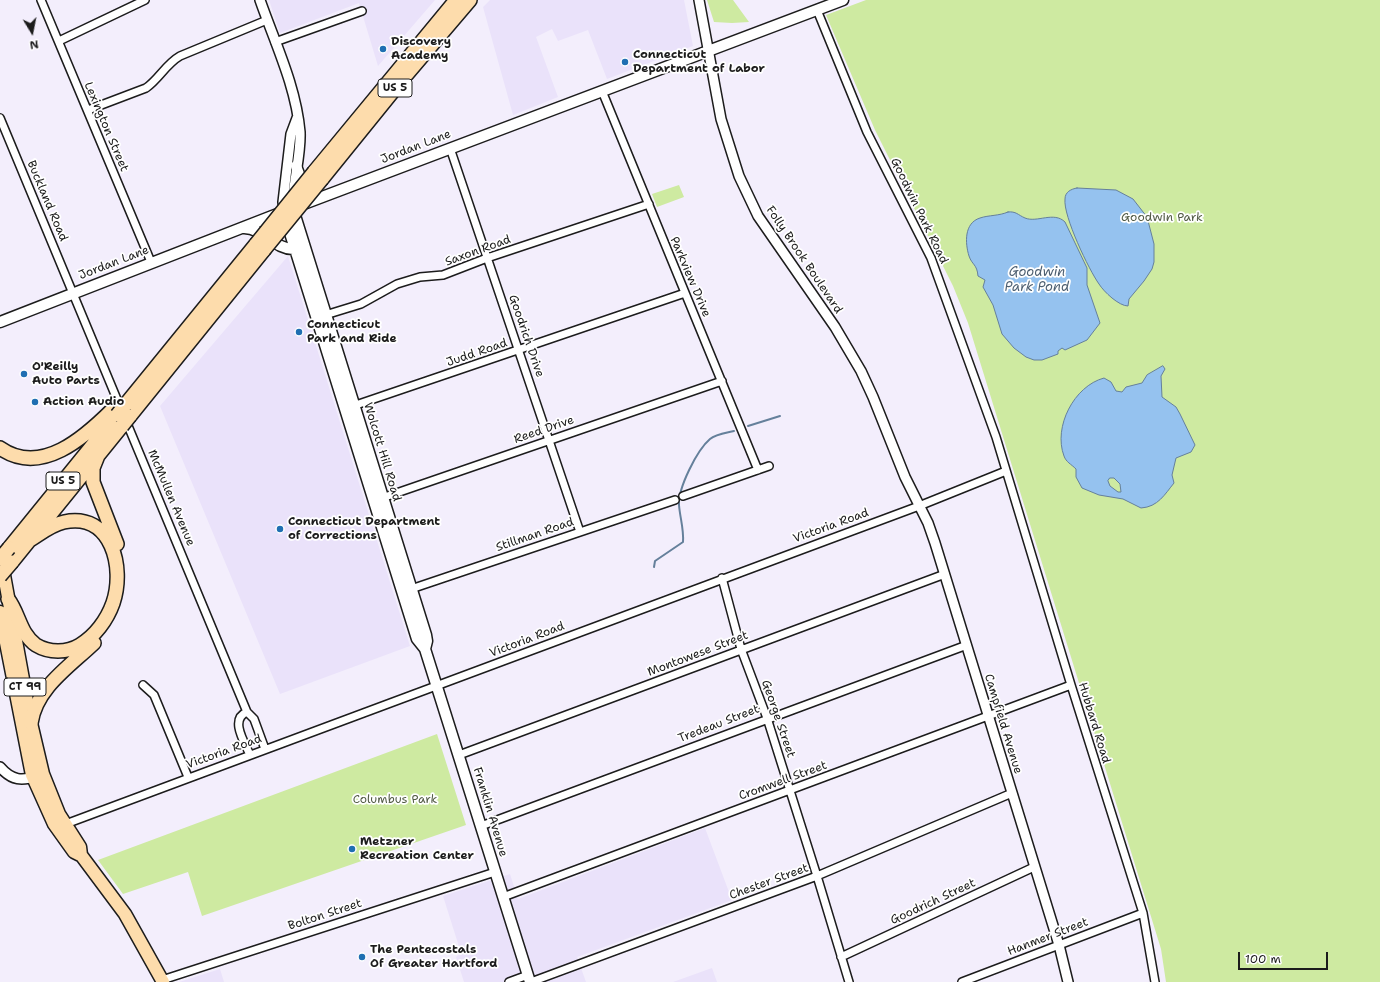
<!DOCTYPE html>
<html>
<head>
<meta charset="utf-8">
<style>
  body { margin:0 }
  #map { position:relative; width:1380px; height:982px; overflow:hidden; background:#f3eefc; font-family:"Shantell Sans",sans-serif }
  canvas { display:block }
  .north { position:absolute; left:12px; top:12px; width:40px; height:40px; -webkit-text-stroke:3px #fff; paint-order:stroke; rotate:170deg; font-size:11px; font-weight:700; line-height:16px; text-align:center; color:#1c1c1c }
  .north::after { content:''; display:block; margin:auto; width:14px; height:18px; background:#1c1c1c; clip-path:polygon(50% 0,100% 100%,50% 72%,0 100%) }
  .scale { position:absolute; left:1238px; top:952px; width:90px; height:18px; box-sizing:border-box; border:2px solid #1c1c1c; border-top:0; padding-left:5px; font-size:12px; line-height:14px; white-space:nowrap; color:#1c1c1c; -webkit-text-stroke:3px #fff; paint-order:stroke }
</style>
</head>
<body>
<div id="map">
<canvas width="1380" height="982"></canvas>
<div class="north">N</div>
<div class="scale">100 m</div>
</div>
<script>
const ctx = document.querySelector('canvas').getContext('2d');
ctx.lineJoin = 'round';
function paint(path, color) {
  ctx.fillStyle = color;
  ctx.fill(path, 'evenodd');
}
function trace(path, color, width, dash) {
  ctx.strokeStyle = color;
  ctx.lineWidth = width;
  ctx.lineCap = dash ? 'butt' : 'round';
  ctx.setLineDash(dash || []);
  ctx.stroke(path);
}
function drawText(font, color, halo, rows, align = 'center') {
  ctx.font = font + ' "Shantell Sans",sans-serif';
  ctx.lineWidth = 3.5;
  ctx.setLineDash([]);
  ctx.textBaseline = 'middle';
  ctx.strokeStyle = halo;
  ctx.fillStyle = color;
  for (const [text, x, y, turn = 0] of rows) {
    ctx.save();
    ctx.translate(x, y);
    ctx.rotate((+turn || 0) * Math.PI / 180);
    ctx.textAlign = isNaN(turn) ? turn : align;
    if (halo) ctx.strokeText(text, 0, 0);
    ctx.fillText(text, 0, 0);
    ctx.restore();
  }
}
const built = new Path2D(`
  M269 0H435L378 66 359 3 280 33Z
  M490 0H684L693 46 607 79 588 30 558 41 552 29 536 37 558 97 513 115 483 7Z
  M288 256 410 646 280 694 160 406Z
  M705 828 732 900 577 957 586 982H464L456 957 461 953 443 896 510 874 518 899Z
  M712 968 717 982H673Z
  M220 969 224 982H179Z`);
const green = new Path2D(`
  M733 0 749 22 732 23 714 22 707 0Z
  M866 0H1380V982H1166L1161 949 968 323 953 286 875 130 826 15Z
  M679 185 684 197 657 207 652 194Z
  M437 734 466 825 202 916 188 872 123 894 98 860Z`);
const water = new Path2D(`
  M1077 188 1116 190 1133 199 1147 217 1154 244V262L1152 269 1144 281 1129 299 1128 306C1119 306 1104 292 1099 284 1089 270 1063 216 1065 199 1065 192 1071 189 1077 188Z
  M1008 212C1016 211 1018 215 1025 218 1037 223 1054 211 1065 222L1087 268V285L1100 323 1087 340 1065 350 1062 348 1058 351V354L1042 360H1034L1026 357 1014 348 1002 334 993 305 983 287 985 280 978 276C977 264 972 265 969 256 965 243 964 223 980 218 989 215 999 216 1008 212Z
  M1163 366 1165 369 1161 376 1162 397 1176 407 1180 414 1195 445 1191 452 1176 458 1172 475 1174 483C1165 494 1158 507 1141 508L1123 499 1099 495 1082 488 1076 477V469C1071 464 1066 462 1064 456 1053 427 1074 386 1104 378L1111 382 1116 391 1122 392 1126 387 1142 383 1147 375ZM1110 478H1114L1120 484 1121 492H1118L1110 486 1108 481Z`);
const stream = new Path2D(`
  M748 426 780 416
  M654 567 655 561 683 542C684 529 680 518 679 505 678 488 697 450 710 439 716 434 726 433 734 431`);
const minor = new Path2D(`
  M41 0 151 262
  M817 10 867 132 931 258 996 437 1071 685 1143 913 1155 982
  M59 41 145 0
  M275 42 362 11
  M602 91 758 470
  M88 110 146 88C159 79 166 64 180 56L267 20
  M0 118 247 712 254 719 265 749
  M450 148 580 532
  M322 316 361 304 397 284 420 277 443 275 487 258 649 204
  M350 407 685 293
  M683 496 769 466
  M379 499 722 381
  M722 578 741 649 767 718 817 876 849 982
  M408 590 675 500
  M143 685 154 695 188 777
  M247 712C229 719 245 743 250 755
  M459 755 945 574
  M63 825 919 506 1006 471
  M481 826 967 645
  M503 897 1071 685
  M841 957 1034 867
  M162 980 495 872
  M509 982 528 975
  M531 982 817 876 1012 793
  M962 982 1143 913`);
const tertiary = new Path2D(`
  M260 0C275 43 296 86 300 132 301 153 294 178 293 199
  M699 0 721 119 739 176 758 216 835 327 861 371 873 397 905 477 928 523 935 543 1059 945 1068 982
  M284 211 283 202 291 134 297 118
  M0 767C12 781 22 781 38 776`);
const secondary = new Path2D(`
  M296 166 301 179 310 188
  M301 205 843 0
  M293 209 426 635 427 641 425 649
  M285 217 417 639 425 649
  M244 228C264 228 275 250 294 249
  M0 322 280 213
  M425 649 530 982`);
const primary = new Path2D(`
  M2 564 31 723 43 774 59 814 80 847 81 855
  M0 612 32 775 54 824 74 852 80 855
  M81 855 125 914 163 982`);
const motorway = new Path2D(`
  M314 172 456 0
  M322 179 407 74 470 0
  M125 405 256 244
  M130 416 264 250
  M0 448C41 477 85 437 113 409
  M99 453 93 468V482L117 544
  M9 548 117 415
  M12 562 122 426
  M8 599C19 613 20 634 36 645 49 653 67 653 80 645 95 636 107 620 113 603 125 568 112 512 64 522 50 525 39 535 27 542
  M31 723C36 688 70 666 94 643`);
const motorwayBridge = new Path2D(`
  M256 244 314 172
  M264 250 322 179
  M117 415 125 405
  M122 426 130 416
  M0 559 9 548
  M0 576 12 562`);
const markers = [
  [383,49,4,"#1f6fb2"],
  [625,62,4,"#1f6fb2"],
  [299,332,4,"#1f6fb2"],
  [24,374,4,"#1f6fb2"],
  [35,402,4,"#1f6fb2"],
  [280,529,4,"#1f6fb2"],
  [352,849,4,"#1f6fb2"],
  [362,957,4,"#1f6fb2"]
];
const shields = [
  [395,88,34],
  [63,481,34],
  [25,687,42]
];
const shieldNames = [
  ["US 5",395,88],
  ["US 5",63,481],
  ["CT 99",25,687]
];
const poiNames = [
  ["Discovery",391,42],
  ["Academy",391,56],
  ["Connecticut",633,55],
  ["Department of Labor",633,69],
  ["Connecticut",307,325],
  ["Park and Ride",307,339],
  ["O'Reilly",32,367],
  ["Auto Parts",32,381],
  ["Action Audio",43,402],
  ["Connecticut Department",288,522],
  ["of Corrections",288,536],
  ["Metzner",360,842],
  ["Recreation Center",360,856],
  ["The Pentecostals",370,950],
  ["Of Greater Hartford",370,964]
];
const streetNames = [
  ["Lexington Street",106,127,67],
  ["Jordan Lane",416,147,-21],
  ["Buckland Road",47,201,67],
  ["Goodwin Park Road",919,211,64],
  ["Saxon Road",478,251,-20],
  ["Folly Brook Boulevard",804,260,56],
  ["Jordan Lane",114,263,-21],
  ["Parkview Drive",690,277,67],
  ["Goodrich Drive",526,336,71],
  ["Judd Road",477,353,-19],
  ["Reed Drive",544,430,-19],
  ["Wolcott Hill Road",382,452,73],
  ["McMullen Avenue",171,498,67],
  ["Victoria Road",831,526,-20],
  ["Stillman Road",535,535,-19],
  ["Victoria Road",527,640,-21],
  ["Montowese Street",698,654,-21],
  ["George Street",778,719,71],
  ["Hubbard Road",1094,723,73],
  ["Tredeau Street",719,724,-21],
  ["Campfield Avenue",1003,724,73],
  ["Victoria Road",224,752,-20],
  ["Cromwell Street",783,781,-20],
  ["Franklin Avenue",490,812,73],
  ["Chester Street",769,882,-20],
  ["Goodrich Street",933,902,-25],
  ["Bolton Street",325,915,-18],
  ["Hanmer Street",1048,937,-21]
];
const parkNames = [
  ["Goodwin Park",1162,218],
  ["Columbus Park",395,800]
];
const waterNames = [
  ["Goodwin",1037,273],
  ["Park Pond",1037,288]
];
paint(built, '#eae2fa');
paint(green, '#ceeaa1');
paint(water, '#95c2ef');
trace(water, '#65809b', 1);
trace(stream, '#65809b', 2);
trace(minor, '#1c1c1c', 10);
trace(tertiary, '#1c1c1c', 12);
trace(secondary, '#1c1c1c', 13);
trace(primary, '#1c1c1c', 15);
trace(motorway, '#1c1c1c', 16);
trace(minor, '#fff', 7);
trace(tertiary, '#fff', 9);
trace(secondary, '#fff', 10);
trace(primary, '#fddcac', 12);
trace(motorway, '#fddcac', 13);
trace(motorwayBridge, '#1c1c1c', 16, []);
trace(motorwayBridge, '#fddcac', 13);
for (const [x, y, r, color] of markers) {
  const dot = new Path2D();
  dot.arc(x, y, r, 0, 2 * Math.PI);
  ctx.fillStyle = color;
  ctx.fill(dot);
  trace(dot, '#fff', 1.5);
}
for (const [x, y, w] of shields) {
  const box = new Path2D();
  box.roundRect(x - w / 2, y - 9, w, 18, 3);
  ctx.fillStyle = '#fff';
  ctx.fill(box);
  trace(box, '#1c1c1c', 1);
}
drawText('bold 11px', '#1c1c1c', null, shieldNames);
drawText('bold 12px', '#1c1c1c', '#fff', poiNames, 'left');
drawText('12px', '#1c1c1c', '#fff', streetNames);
drawText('12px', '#515a44', '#fff', parkNames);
drawText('italic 13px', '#4c5e70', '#fff', waterNames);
</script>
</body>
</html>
